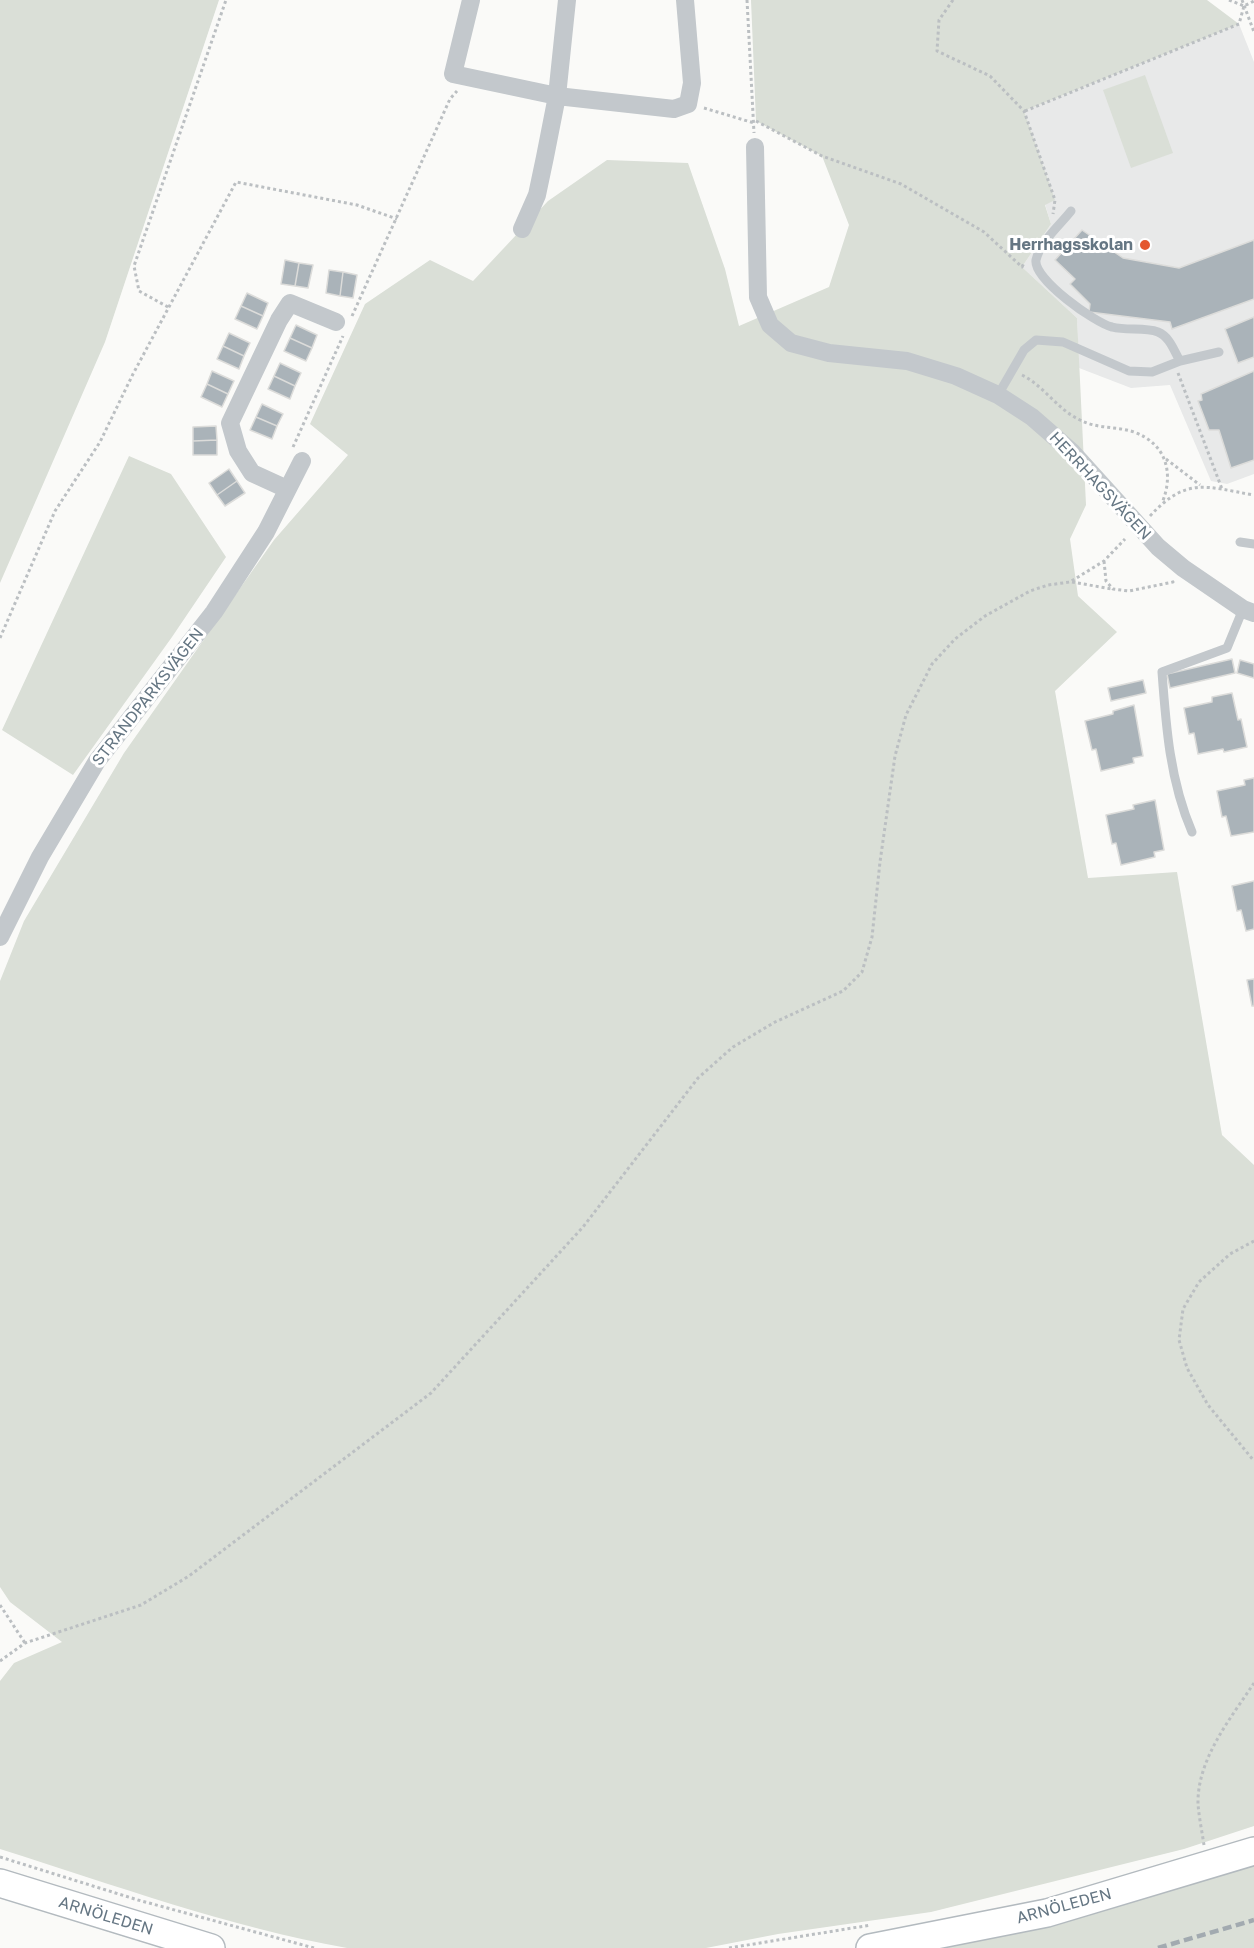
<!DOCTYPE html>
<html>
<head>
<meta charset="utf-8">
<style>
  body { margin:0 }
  canvas { display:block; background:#fafaf8 }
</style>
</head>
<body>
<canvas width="1254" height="1948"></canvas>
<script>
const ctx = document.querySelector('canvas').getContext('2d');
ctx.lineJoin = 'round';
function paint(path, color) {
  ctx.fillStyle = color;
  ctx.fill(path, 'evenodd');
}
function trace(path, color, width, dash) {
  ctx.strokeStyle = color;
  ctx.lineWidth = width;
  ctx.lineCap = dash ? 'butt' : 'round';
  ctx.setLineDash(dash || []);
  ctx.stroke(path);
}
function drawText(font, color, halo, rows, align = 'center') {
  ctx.font = font + ' "Golos Text",sans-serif';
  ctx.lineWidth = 6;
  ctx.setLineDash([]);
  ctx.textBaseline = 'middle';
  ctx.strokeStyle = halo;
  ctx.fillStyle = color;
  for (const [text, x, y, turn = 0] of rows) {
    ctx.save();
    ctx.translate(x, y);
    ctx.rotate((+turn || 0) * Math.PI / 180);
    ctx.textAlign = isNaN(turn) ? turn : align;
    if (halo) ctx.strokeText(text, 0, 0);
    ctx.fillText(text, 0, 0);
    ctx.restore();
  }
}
const built = new Path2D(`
  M1239 24 1254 62V474L1227 484 1211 481 1170 385 1131 388 1079 368 1077 318 1022 267 1051 224 1045 204 1054 200 1024 111Z`);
const green = new Path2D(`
  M0 0H219L105 342 0 583Z
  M751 0H1207L1239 24 1024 111 1055 200 1045 205 1051 224 1022 267 1077 318 1086 505 1070 539 1078 596 1117 632 1055 691 1088 878 1177 872 1222 1135 1254 1165V1826L1184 1849 931 1912 778 1934 706 1948H347C229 1927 114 1885 0 1849V1681L14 1663 62 1642 10 1602 0 1587V981L24 921 124 753 274 540 348 455 310 424 365 304 430 260 473 281 548 201 607 160 688 163 725 269 739 326 829 287 849 225 822 156 756 121Z
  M1145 75 1173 153 1131 168 1103 90Z
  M129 456 171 474 226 557 172 637 73 775 2 730Z
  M1254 1862V1948H925Z`);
const building = new Path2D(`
  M1082 230 1123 258 1179 268 1254 240V299L1172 329 1170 322 1089 312 1090 304 1070 284 1075 279 1055 260Z
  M285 260 299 263 295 286 281 284Z
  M299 263 313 265 308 288 295 286Z
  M329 270 343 272 340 296 326 293Z
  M343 272 357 275 353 298 340 296Z
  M247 293 268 303 263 316 241 306Z
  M241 306 263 316 257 329 235 319Z
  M1254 317V357L1238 363 1225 329Z
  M296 325 317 335 312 348 290 338Z
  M229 333 250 343 244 356 223 346Z
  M290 338 312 348 306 361 284 351Z
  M223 346 244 356 239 369 217 359Z
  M280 363 301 373 295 386 274 376Z
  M212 371 234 381 228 394 207 384Z
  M1254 371V460L1231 468 1219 430H1209L1198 401 1202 400 1201 394Z
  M274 376 295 386 290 399 268 389Z
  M207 384 228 394 222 407 201 397Z
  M262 404 283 414 277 426 256 417Z
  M256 417 277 426 272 439 250 430Z
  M216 426 217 440 193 441V427Z
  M217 440V455H193V441Z
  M229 469 237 481 217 495 209 483Z
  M237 481 245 493 225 506 217 495Z
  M1232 659 1235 673 1170 688 1167 674Z
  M1240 660 1254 664V678L1237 673Z
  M1143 680 1146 693 1111 701 1108 688Z
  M1232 693 1238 720 1241 719 1247 747 1224 752 1223 749 1198 754 1194 733 1189 734 1184 708 1212 702V697Z
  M1134 705 1143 756 1133 758 1134 763 1101 771 1096 749 1092 750 1085 721 1113 714V711Z
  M1254 778V832L1231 836 1226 816 1222 817 1217 791 1245 785 1244 780Z
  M1155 800 1164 850 1154 852 1155 857 1121 865 1116 843 1112 844 1106 815 1134 809 1133 805Z
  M1254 881V929L1246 931 1241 910 1237 911 1232 886Z
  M1254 979V1006H1252L1247 980Z`);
const path = new Path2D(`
  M747 0 754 133
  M953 0 939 20 937 51 990 76 1024 111 1055 200 1053 214
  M1229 0 1244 6 1254 1
  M1242 0 1254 32
  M704 108 754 123
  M1025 111 1239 24 1244 6
  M756 121 822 156 901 184 984 232 1022 267 1024 263
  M168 307 139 291 134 266 226 0
  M352 316 450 99 457 91
  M1178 373 1222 489
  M1022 375C1044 386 1058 410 1080 420 1097 429 1116 426 1134 432 1167 444 1174 474 1162 503
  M293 447 343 336
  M1166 459 1200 485
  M1150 516C1187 476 1206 487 1254 495
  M1104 561 1106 581 1113 589 1129 591 1173 582 1171 580
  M1072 582 1112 589
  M0 638 55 511 100 442 133 374 236 182 357 205 397 219
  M1254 1241 1230 1254 1199 1282 1183 1309 1179 1340 1187 1368 1208 1405 1254 1461
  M0 1605 25 1643
  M0 1661 25 1643 141 1605 189 1576 431 1393 583 1227 698 1078 733 1047 775 1022 843 991 862 972 872 937 880 862 895 756 906 715 932 664 955 639 985 616 1030 591 1048 585 1070 582 1104 561 1125 539
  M1204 1845C1202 1832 1199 1817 1198 1804 1197 1759 1231 1718 1254 1683
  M0 1857 138 1900 314 1948
  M729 1948 871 1925`);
const lane = new Path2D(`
  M1180 361 1219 352
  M998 395 1024 350 1036 340 1063 342 1129 371 1152 372 1180 361C1174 351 1170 337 1158 332 1144 327 1127 331 1112 327 1095 323 1033 279 1036 260 1040 242 1060 225 1071 211
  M1240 542 1254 544
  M1192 832C1170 781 1166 727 1162 672L1227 648 1243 609`);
const street = new Path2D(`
  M471 0 453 74 557 96 674 109 688 104 692 83 685 0
  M755 147 758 297 770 325 791 343 829 353 907 361 956 376 998 395 1032 417 1072 452 1158 547 1183 568 1243 609 1254 613
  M522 229 537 195 545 157 557 96 567 0
  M287 489 252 473 238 451 230 423 279 320 290 303 336 322
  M0 937 40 857 97 761 214 612 266 532 302 461`);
const secondary = new Path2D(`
  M0 1883 211 1948
  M870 1948 1047 1913 1254 1851`);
const rail = new Path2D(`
  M1158 1948 1254 1920`);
const markers = [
  [1145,245,6,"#e4572e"]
];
const poiNames = [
  ["Herrhagsskolan",1133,245]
];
const streetNames = [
  ["HERRHAGSVÄGEN",1100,486,47],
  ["STRANDPARKSVÄGEN",148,697,-52],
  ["ARNÖLEDEN",1064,1906,-15],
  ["ARNÖLEDEN",106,1916,17]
];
paint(built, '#e8e9e9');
paint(green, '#dadfd7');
paint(building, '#aab3b9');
trace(building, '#dcdcda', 1.5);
trace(secondary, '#b3babf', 30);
trace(path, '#bbbfc2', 3, [3, 3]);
trace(lane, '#c3c8cc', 9);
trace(street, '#c3c8cc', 18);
trace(secondary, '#fff', 27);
trace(rail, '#a2aab0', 4.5, [9, 4.5]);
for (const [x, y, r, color] of markers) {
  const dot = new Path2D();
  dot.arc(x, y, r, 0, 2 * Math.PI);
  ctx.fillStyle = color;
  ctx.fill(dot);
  trace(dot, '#fff', 2);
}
drawText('bold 16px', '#657683', '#fff', poiNames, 'right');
drawText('16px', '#657683', '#fff', streetNames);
</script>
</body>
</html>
